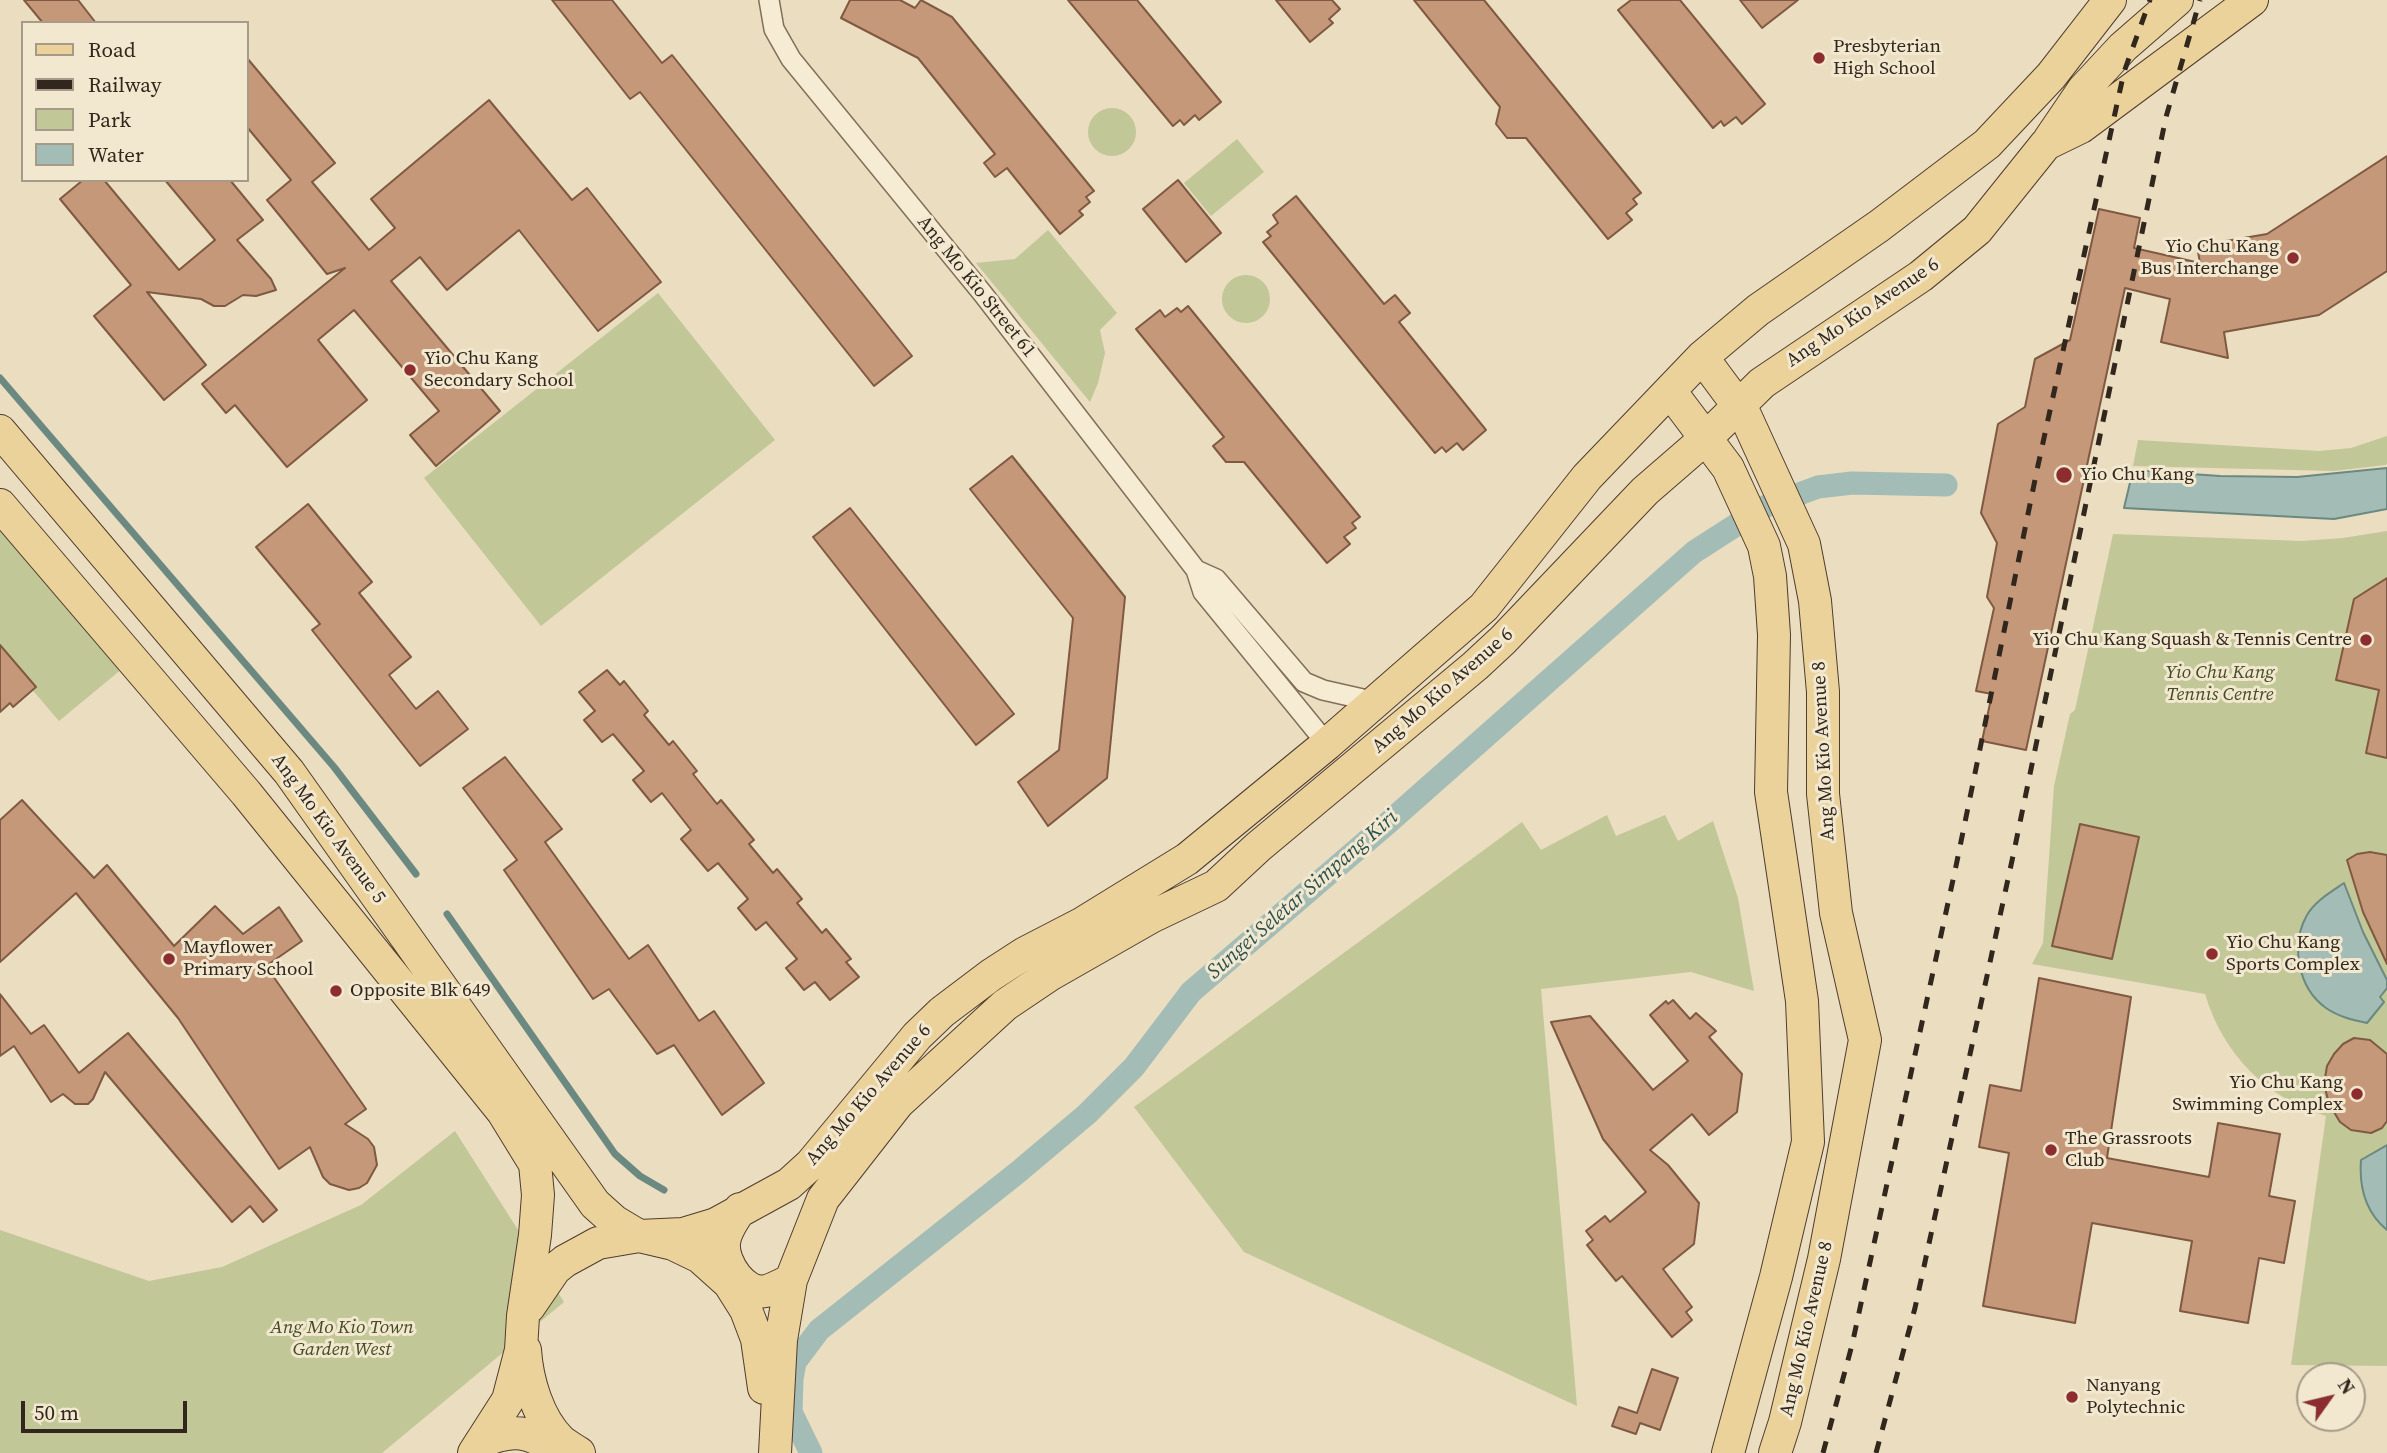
<!DOCTYPE html>
<html>
<head>
<meta charset="utf-8">
<style>
  body { margin:0 }
  #map { position:relative; width:2387px; height:1453px; overflow:hidden; background:#eaddc0; font-family:"Source Serif 4",serif }
  canvas { display:block }
  .legend { position:absolute; left:21px; top:21px; width:228px; height:161px; box-sizing:border-box; background:#f2e8cf; border:2px solid #a59b88; margin:0; padding:9px 12px; list-style:none; font-size:21px; color:#32271d }
  .legend li { display:flex; align-items:center; gap:14px; height:35px }
  .legend b { width:35px; border:2px solid #a59b88 }
  .north { position:absolute; left:2296px; top:1362px; width:70px; height:70px; box-sizing:border-box; background:#f2e8cf; border:2px solid #a59b88; border-radius:50%; rotate:56deg; font-size:19px; font-weight:700; line-height:28px; text-align:center; color:#32271d }
  .north::after { content:''; display:block; margin:auto; width:24px; height:32px; background:#8c2e30; clip-path:polygon(50% 0,100% 100%,50% 72%,0 100%) }
  .scale { position:absolute; left:21px; top:1401px; width:166px; height:32px; box-sizing:border-box; border:4px solid #32271d; border-top:0; padding-left:9px; font-size:21px; line-height:24px; white-space:nowrap; color:#32271d; -webkit-text-stroke:5px #f2e8cf; paint-order:stroke }
</style>
</head>
<body>
<div id="map">
<canvas width="2387" height="1453"></canvas>
<ul class="legend">
<li><b style="height:9px;background:#ebd19a"></b>Road</li>
<li><b style="height:9px;background:#32271d"></b>Railway</li>
<li><b style="height:19px;background:#c1c796"></b>Park</li>
<li><b style="height:19px;background:#a3bcb5"></b>Water</li>
</ul>
<div class="north">N</div>
<div class="scale">50 m</div>
</div>
<script>
const ctx = document.querySelector('canvas').getContext('2d');
ctx.lineJoin = 'round';
function paint(path, color) {
  ctx.fillStyle = color;
  ctx.fill(path, 'evenodd');
}
function trace(path, color, width, dash) {
  ctx.strokeStyle = color;
  ctx.lineWidth = width;
  ctx.lineCap = dash ? 'butt' : 'round';
  ctx.setLineDash(dash || []);
  ctx.stroke(path);
}
function drawText(font, color, halo, rows, align = 'center') {
  ctx.font = font + ' "Source Serif 4",serif';
  ctx.lineWidth = 6;
  ctx.setLineDash([]);
  ctx.textBaseline = 'middle';
  ctx.strokeStyle = halo;
  ctx.fillStyle = color;
  for (const [text, x, y, turn = 0] of rows) {
    ctx.save();
    ctx.translate(x, y);
    ctx.rotate((+turn || 0) * Math.PI / 180);
    ctx.textAlign = isNaN(turn) ? turn : align;
    if (halo) ctx.strokeText(text, 0, 0);
    ctx.fillText(text, 0, 0);
    ctx.restore();
  }
}
const green = new Path2D(`
  M1088 132a24 24 0 1 1 48 0a24 24 0 1 1-48 0Z
  M1237 139 1264 172 1211 216 1184 183Z
  M1048 230 1117 313 1100 330 1105 353 1098 383 1090 402 976 263 1015 259Z
  M1222 299a24 24 0 1 1 48 0a24 24 0 1 1-48 0Z
  M658 293 775 440 541 626 424 478Z
  M2387 436V464L2385 465 2334 471 2133 466 2138 440 2319 451 2351 448Z
  M0 527 123 668 59 721 0 652Z
  M2387 531V1366L2291 1365 2326 1116C2266 1098 2223 1054 2205 994L2032 964 2043 943 2054 786 2070 714 2075 710 2113 534 2302 541 2343 538Z
  M1607 815 1616 836 1665 815 1678 841 1713 821 1738 898 1754 991 1691 972 1541 989 1577 1406 1244 1252 1134 1107 1522 822 1541 850Z
  M455 1131 564 1302 382 1453H0V1230L149 1281 222 1267 361 1205Z`);
const water = new Path2D(`
  M2387 468V509L2334 519 2124 508 2133 470 2220 476 2297 477Z
  M2344 883 2363 932 2387 980V988L2380 997 2384 1002 2367 1023C2353 1020 2339 1017 2326 1008 2298 988 2290 945 2307 915 2315 901 2331 892 2344 883Z
  M2387 1145V1230C2365 1212 2359 1187 2361 1160Z`);
const stream = new Path2D(`
  M0 378 334 767 416 874
  M447 914 615 1154 640 1176 664 1190
  M878 1275 893 1272`);
const canal = new Path2D(`
  M811 1453 791 1412 792 1379 795 1362 819 1330 1017 1173 1087 1114 1134 1067 1191 992 1389 822 1694 552 1764 507 1818 487 1852 483 1946 485`);
const building = new Path2D(`
  M24 0H78L96 23H43Z
  M552 0H612L662 63 672 55 912 356 874 386 640 92 630 99Z
  M850 0H900L915 8 921 0 952 17 1094 191 1086 197 1090 202 1079 211 1083 215 1060 234 1007 168 995 177 984 163 995 154 918 58 841 18Z
  M1068 0H1137L1221 102 1199 120 1195 115 1184 125 1180 120 1173 126Z
  M1276 0H1332L1340 9 1329 19 1333 23 1310 42Z
  M1414 0H1484L1641 193 1633 199 1637 204 1626 213 1632 220 1608 239 1526 138H1507L1496 124 1500 107Z
  M1631 0H1680L1765 104 1742 124 1736 117 1724 126 1721 121 1713 128 1618 10Z
  M1740 0H1798L1762 28Z
  M247 58 335 163 312 182 369 250 395 228 371 199 489 100 572 200 587 188 661 282 598 331 519 230 447 290 420 257 391 281 500 411 436 466 410 435 439 411 354 310 318 340 367 400 287 467 235 405 226 413 202 384 345 268 327 274 267 200 291 180 247 127Z
  M2387 156V271L2319 315 2224 332 2228 358 2161 342 2170 299 2125 288 2026 750 1982 741 1992 694 1976 691 1994 608 1987 597 1997 543 1981 513 1998 424 2025 407 2035 359 2070 340 2099 209 2140 218 2134 248 2200 263 2197 246 2267 234Z
  M83 180H104L179 270 215 240 165 180H230L263 220 237 240 271 279 276 290 256 296 243 295 225 306H214L201 299 147 292 206 365 164 400 94 316 131 285 60 199Z
  M1178 180 1221 233 1186 262 1143 209Z
  M1296 196 1384 304 1395 295 1410 313 1399 322 1486 430 1463 450 1457 443 1446 452 1442 447 1435 453 1263 242 1271 236 1267 232 1278 223 1273 215Z
  M1188 306 1360 517 1352 523 1356 528 1344 537 1350 544 1327 563 1244 462H1226L1213 446 1224 437 1136 329 1160 310 1165 317 1177 308 1181 312Z
  M1012 456 1125 597 1107 778 1048 826 1018 782 1059 750 1073 618 970 489Z
  M308 504 372 582 359 593 411 657 389 675 416 709 438 691 468 729 420 766 312 630 320 624 256 547Z
  M850 508 1014 714 976 745 813 537Z
  M2387 578V758L2366 753 2379 690 2336 680 2354 599Z
  M0 645 36 687 13 707 10 703 0 712Z
  M607 670 620 685 624 681 648 711 644 715 669 745 673 741 697 771 693 774 717 804 721 800 754 840 749 844 773 873 777 869 802 899 797 903 822 933 826 929 851 959 846 962 859 977 830 1000 815 982 804 990 786 968 797 959 766 922 756 930 738 908 748 899 718 863 708 871 681 839 691 830 662 793 651 802 633 780 644 771 613 734 602 742 584 720 595 711 579 692Z
  M505 757 562 829 545 842 629 959 648 945 699 1021 714 1011 764 1083 722 1115 674 1045 657 1054 609 989 593 999 504 870 517 860 463 788Z
  M22 800 94 878 107 865 174 946 215 906 243 934 279 907 302 941 266 966 366 1109 345 1124 368 1139 374 1147 377 1165 367 1183 359 1188 349 1190 330 1184 323 1177 310 1147 279 1169 178 1018 76 893 0 962V820Z
  M2080 824 2139 837 2112 959 2052 946Z
  M2370 852 2387 855V964L2363 912 2347 860 2357 854Z
  M2039 978 2131 997 2107 1158 2209 1177 2218 1123 2280 1134 2269 1196 2295 1201 2284 1263 2259 1258 2248 1323 2180 1311 2192 1241 2092 1223 2075 1323 1983 1306 2009 1153 1979 1147 1990 1085 2021 1091Z
  M0 994 31 1034 44 1025 79 1073 128 1033 277 1210 263 1222 250 1206 232 1222 105 1072 93 1099 88 1104H75L63 1094 51 1102 14 1046 0 1056Z
  M1673 1000 1690 1019 1696 1013 1716 1031 1709 1037 1742 1074 1737 1112 1709 1135 1692 1114 1650 1150 1668 1165 1699 1203 1694 1244 1663 1269 1692 1307 1686 1312 1692 1320 1672 1337 1622 1276 1616 1281 1587 1245 1593 1240 1586 1231 1605 1216 1610 1222 1646 1192 1603 1139 1551 1022 1590 1016 1653 1090 1688 1061 1650 1015 1666 1001 1668 1004Z
  M2354 1038 2370 1040 2387 1054V1121L2382 1128 2371 1133 2351 1130 2340 1122 2329 1104 2324 1084 2327 1066 2334 1054 2343 1044Z
  M1652 1369 1678 1378 1660 1430 1640 1423 1636 1434 1612 1426 1619 1407 1637 1413Z`);
const street = new Path2D(`
  M769 0 774 29 791 59 983 294 1196 570 1203 592 1327 744
  M1196 570 1216 579 1304 682 1323 690 1376 702`);
const primary = new Path2D(`
  M2049 140 2083 90 2123 47 2177 0
  M1702 357 1745 415 1804 544 1815 601 1823 692V794L1836 913 1865 1040 1824 1259 1785 1422 1775 1453
  M1670 391 1728 468 1764 546 1770 576 1774 635 1771 792 1802 1001 1808 1142 1776 1277 1728 1453
  M0 431 289 772 595 1204 614 1221 639 1236
  M0 505 246 793 503 1112 535 1164 538 1195 535 1235 523 1316 521 1350 508 1400 474 1453
  M740 1209C734 1220 725 1230 724 1243 722 1263 744 1296 766 1291 774 1289 783 1284 791 1280
  M639 1236 683 1234 716 1224 789 1184 811 1164 917 1036 942 1012 991 975 1025 953 1083 923 1187 859 1327 744 1484 607 1587 477 1702 357 1758 310 1879 226 1987 144 2051 76 2110 0
  M529 1307 555 1269 565 1261 598 1243 639 1236 673 1244 700 1257 729 1283 746 1310 757 1339 764 1388
  M525 1350C527 1380 538 1419 561 1441 566 1445 573 1449 579 1453
  M483 1441C510 1430 533 1428 554 1453
  M775 1453 781 1340 791 1280 823 1199 898 1103 1005 1005 1051 974 1151 917 1216 886 1258 847 1475 666 1503 640 1645 491 1705 439 1762 383 1921 276 1977 230 2046 144 2081 127 2252 0`);
const rail = new Path2D(`
  M1823 1453 1852 1345 1956 866 2037 470 2124 72 2150 0
  M1876 1453 1915 1308 2013 856 2166 117 2200 0`);
const markers = [
  [1819,58,7,"#8c2e30"],
  [2293,258,7,"#8c2e30"],
  [410,370,7,"#8c2e30"],
  [2064,475,9,"#8c2e30"],
  [2366,640,7,"#8c2e30"],
  [2212,954,7,"#8c2e30"],
  [169,959,7,"#8c2e30"],
  [336,991,7,"#8c2e30"],
  [2357,1094,7,"#8c2e30"],
  [2051,1150,7,"#8c2e30"],
  [2072,1397,7,"#8c2e30"]
];
const poiNames = [
  ["Presbyterian",1833,47],
  ["High School",1833,69],
  ["Yio Chu Kang",2279,247,"right"],
  ["Bus Interchange",2279,269,"right"],
  ["Yio Chu Kang",424,359],
  ["Secondary School",424,381],
  ["Yio Chu Kang",2080,475],
  ["Yio Chu Kang Squash & Tennis Centre",2352,640,"right"],
  ["Yio Chu Kang",2226,943],
  ["Sports Complex",2226,965],
  ["Mayflower",183,948],
  ["Primary School",183,970],
  ["Opposite Blk 649",350,991],
  ["Yio Chu Kang",2343,1083,"right"],
  ["Swimming Complex",2343,1105,"right"],
  ["The Grassroots",2065,1139],
  ["Club",2065,1161],
  ["Nanyang",2086,1386],
  ["Polytechnic",2086,1408]
];
const streetNames = [
  ["Ang Mo Kio Street 61",976,287,51],
  ["Ang Mo Kio Avenue 6",1863,313,-34],
  ["Ang Mo Kio Avenue 6",1443,691,-41],
  ["Ang Mo Kio Avenue 8",1824,751,-93],
  ["Ang Mo Kio Avenue 5",328,829,54],
  ["Ang Mo Kio Avenue 6",869,1095,-49],
  ["Ang Mo Kio Avenue 8",1807,1329,-77]
];
const parkNames = [
  ["Yio Chu Kang",2220,673],
  ["Tennis Centre",2220,695],
  ["Ang Mo Kio Town",342,1328],
  ["Garden West",342,1350]
];
const waterNames = [
  ["Sungei Seletar Simpang Kiri",1303,895,-41]
];
paint(green, '#c1c796');
paint(water, '#a3bcb5');
trace(water, '#6b8981', 2);
trace(stream, '#6b8981', 7);
trace(canal, '#a3bcb5', 23);
paint(building, '#c59879');
trace(building, '#7f5941', 2);
trace(street, '#826f5a', 22);
trace(primary, '#4f3d2e', 34);
trace(street, '#f6ebd3', 19);
trace(primary, '#ebd19a', 32);
trace(rail, '#32271d', 5, [12, 12]);
for (const [x, y, r, color] of markers) {
  const dot = new Path2D();
  dot.arc(x, y, r, 0, 2 * Math.PI);
  ctx.fillStyle = color;
  ctx.fill(dot);
  trace(dot, '#f2e8cf', 2.5);
}
drawText('19px', '#32271d', '#f2e8cf', poiNames, 'left');
drawText('19px', '#32271d', '#f2e8cf', streetNames);
drawText('italic 19px', '#444d25', '#f2e8cf', parkNames);
drawText('italic 21px', '#2d514f', '#f2e8cf', waterNames);
</script>
</body>
</html>
